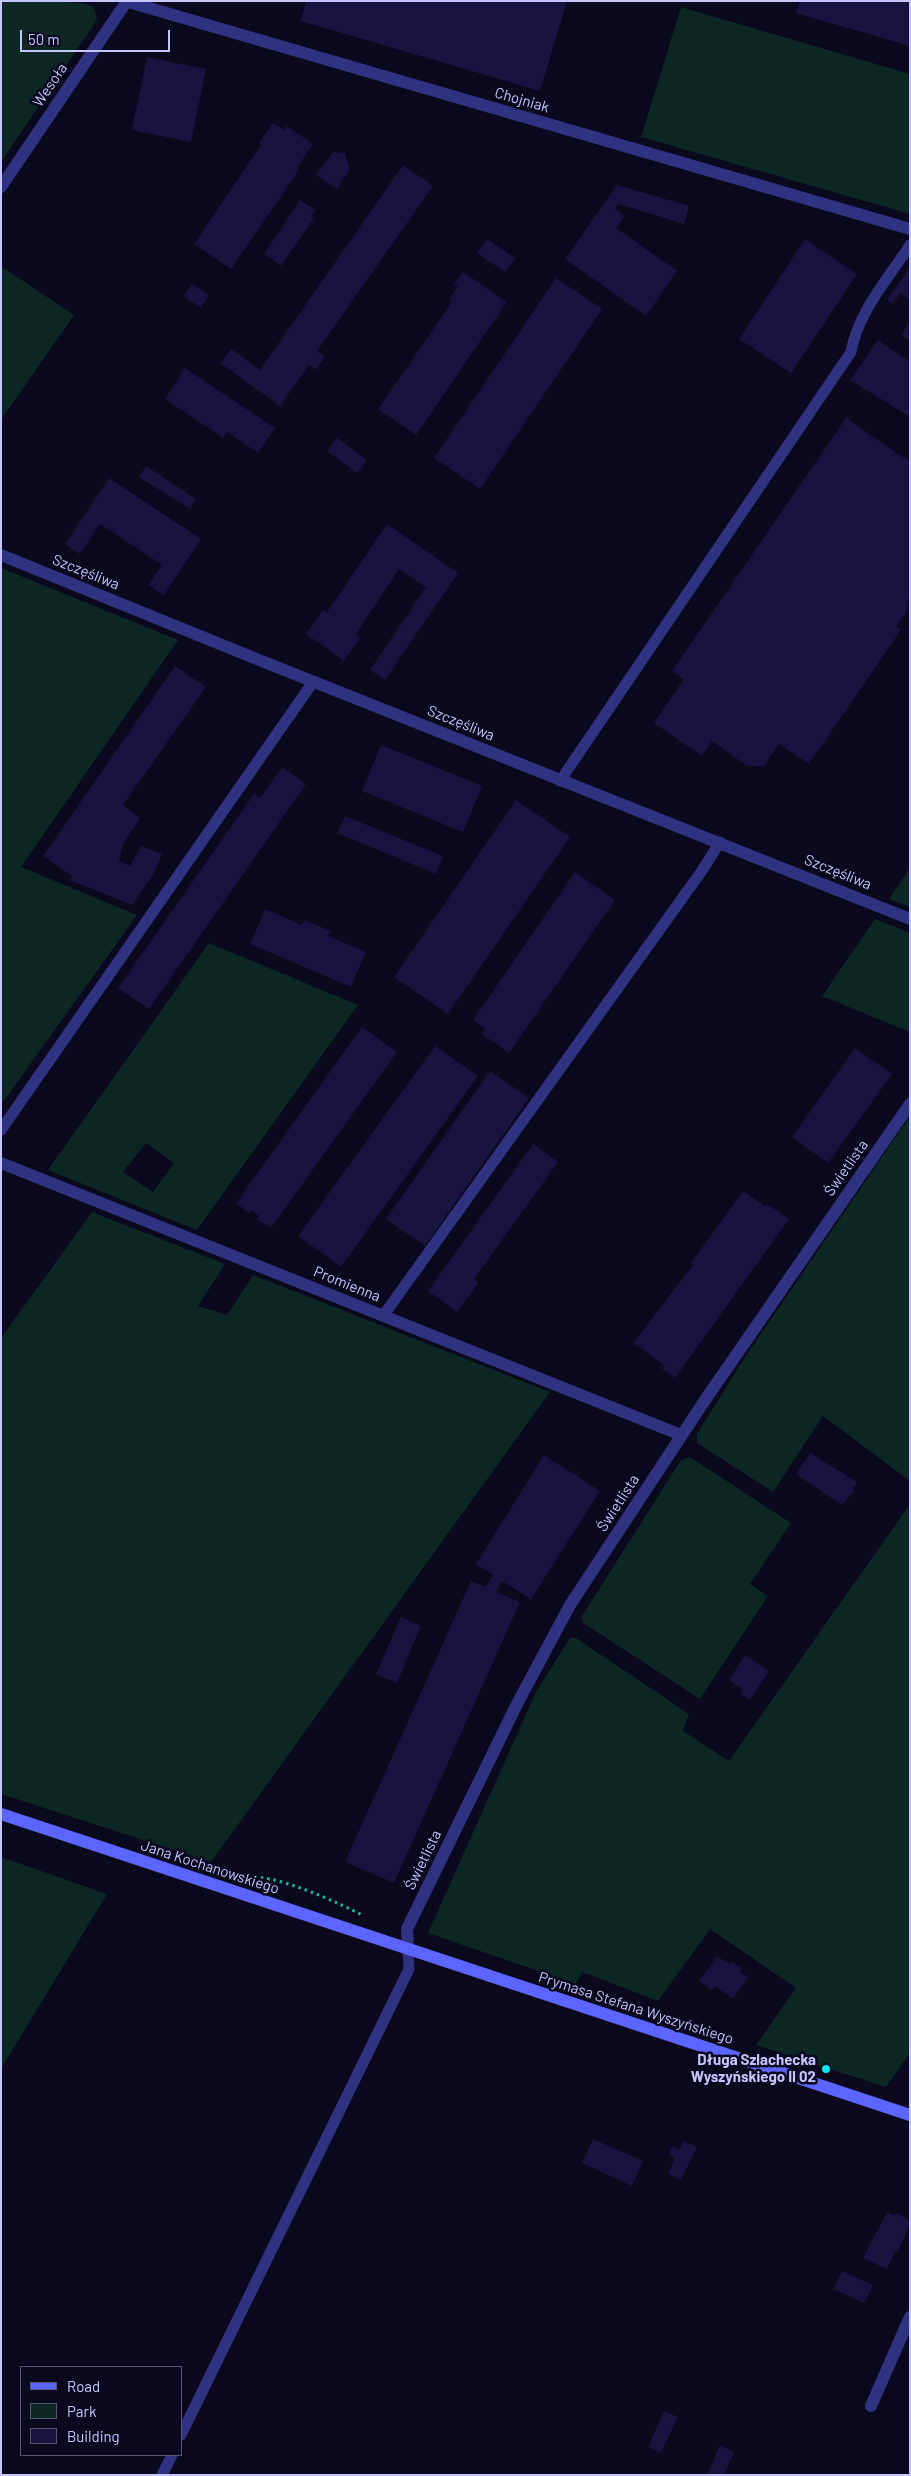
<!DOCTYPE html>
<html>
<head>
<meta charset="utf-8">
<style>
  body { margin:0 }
  #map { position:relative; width:911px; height:2476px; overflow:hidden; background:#0b091d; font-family:Barlow,sans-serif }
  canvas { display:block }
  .frame { position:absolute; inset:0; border:2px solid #c7c5ff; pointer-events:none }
  .legend { position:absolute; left:20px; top:2366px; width:162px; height:90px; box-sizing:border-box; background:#0b091d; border:1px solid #565477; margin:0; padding:6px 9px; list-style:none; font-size:15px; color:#c7c5ff }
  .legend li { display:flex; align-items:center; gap:10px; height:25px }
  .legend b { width:25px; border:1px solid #565477 }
  .scale { position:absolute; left:20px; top:30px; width:150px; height:22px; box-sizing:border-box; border:2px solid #c7c5ff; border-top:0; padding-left:6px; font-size:15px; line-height:18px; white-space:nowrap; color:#c7c5ff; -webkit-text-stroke:4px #0b091d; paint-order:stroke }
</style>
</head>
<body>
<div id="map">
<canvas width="911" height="2476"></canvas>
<div class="frame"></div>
<ul class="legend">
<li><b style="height:6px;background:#5c65ff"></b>Road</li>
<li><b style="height:14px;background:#0c2724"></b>Park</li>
<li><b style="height:14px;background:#191340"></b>Building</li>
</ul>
<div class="scale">50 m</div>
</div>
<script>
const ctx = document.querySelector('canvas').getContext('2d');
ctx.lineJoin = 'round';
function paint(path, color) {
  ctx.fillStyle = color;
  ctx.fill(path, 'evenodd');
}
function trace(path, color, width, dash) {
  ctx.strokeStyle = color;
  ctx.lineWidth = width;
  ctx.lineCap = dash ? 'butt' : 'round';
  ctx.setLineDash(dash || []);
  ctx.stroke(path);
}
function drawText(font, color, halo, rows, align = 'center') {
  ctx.font = font + ' Barlow,sans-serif';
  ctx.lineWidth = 5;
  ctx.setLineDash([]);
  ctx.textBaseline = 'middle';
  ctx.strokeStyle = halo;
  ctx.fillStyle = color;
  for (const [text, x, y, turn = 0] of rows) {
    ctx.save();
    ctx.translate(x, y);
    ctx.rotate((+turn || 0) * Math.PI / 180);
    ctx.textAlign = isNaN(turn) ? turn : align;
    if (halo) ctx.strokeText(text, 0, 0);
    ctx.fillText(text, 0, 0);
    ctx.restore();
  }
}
const green = new Path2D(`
  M1 1C18 1 80 0 92 6 96 9 96 15 97 20L1 162Z
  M681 7 910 74V214L641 137Z
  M1 266 74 315 1 420Z
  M1 568 178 640 21 867 137 915 1 1105Z
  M910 868V907L889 899Z
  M875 919 910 933V1032L822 996Z
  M209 943 358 1005 197 1230 48 1170ZM146 1143 174 1163 153 1192 123 1172Z
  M910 1116V1481L823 1416 773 1492 697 1443V1434L745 1357Z
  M92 1212 225 1264 198 1306 227 1315 253 1275 550 1392 211 1862 1 1794V1338Z
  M690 1457 791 1523 750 1584 768 1596 700 1699 583 1623 582 1616 681 1460Z
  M910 1504V2053L886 2087 756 2045 796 1988 710 1929 658 2001 582 1972 576 1984 428 1933 536 1692 570 1638H576L689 1714 683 1731 729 1761Z
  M1 1857 107 1894 1 2069Z`);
const building = new Path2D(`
  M306 1H567L540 91 301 21Z
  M800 1H910V46L796 13Z
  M147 57 206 69 191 142 132 130Z
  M273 123 284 130 287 126 313 144 297 168 299 170 231 269 194 244 261 145 259 143Z
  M334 151 338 153 344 152 350 169 337 189 316 175Z
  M403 165 433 186 317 351 325 357 315 370 309 365 280 406 220 363 231 349 260 370Z
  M617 185 689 206 684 224 619 204 615 209 625 216 616 228 677 271 646 316 565 259Z
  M300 200 315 210 311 216 314 218 281 266 264 254Z
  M487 239 515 258 505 272 477 253Z
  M805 239 857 274 791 373 739 339Z
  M910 267V300L900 293 893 304 887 300Z
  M463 272 507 302 416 435 378 409 452 302 449 300 458 286 454 284Z
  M556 278 602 309 480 489 434 458Z
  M192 284 209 295 201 308 183 296Z
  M910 322V341L901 335Z
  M878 340 910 362V417L850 380Z
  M187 365 186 369 275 428 258 453 227 432 223 438 165 399Z
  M846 418 910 462V589L906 612 896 627 901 630 809 764 779 744 764 766H747L712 741 702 756 654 723 684 679 672 671Z
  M337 438 367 460 357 473 327 451Z
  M146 466 196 499 190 509 139 477Z
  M109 478 201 539 164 595 148 585 162 565 100 524 80 554 65 544Z
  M387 524 458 573 385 680 370 670 426 587 399 569 356 634 361 637 344 661 306 634 323 610 327 612Z
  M175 666 206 687 123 805 140 818 123 844 119 861 130 866 141 846 162 854 153 875 132 905 70 880 72 876 43 856Z
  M381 745 482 786 463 832 362 791Z
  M282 767 306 784 149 1009 118 988 254 794 260 798Z
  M516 800 570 837 448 1014 394 977Z
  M345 816 443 856 436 874 337 833Z
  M575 872 615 900 509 1053 482 1034 485 1029 473 1020Z
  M265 909 302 925 304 920 331 931 328 936 366 952 351 987 250 944Z
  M362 1027 397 1052 271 1228 257 1219 259 1216 251 1210 249 1213 236 1203Z
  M435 1046 478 1076 341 1267 298 1236Z
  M855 1048 892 1074 828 1163 792 1137Z
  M490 1071 529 1098 425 1246 386 1219Z
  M533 1144 558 1162 474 1279 479 1282 457 1312 428 1291Z
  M743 1191 766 1207 767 1204 789 1219 675 1378 662 1369 665 1366 633 1343 693 1265 691 1263Z
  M810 1453 857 1482 853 1489 855 1490 842 1505 796 1474Z
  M544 1455 600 1491 531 1599 502 1581 496 1592 520 1602 394 1883 345 1862 471 1581 486 1587 493 1575 476 1564Z
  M401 1617 421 1626 397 1683 376 1674Z
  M745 1655 769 1671 750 1700 740 1694 743 1689 729 1680Z
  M717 1956 729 1964 731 1961 742 1968 739 1971 748 1977 733 1999 715 1986 712 1990 699 1981Z
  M593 2139 643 2161 632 2186 582 2163Z
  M683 2141 697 2147 681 2180 668 2174 675 2158 669 2155 672 2146 679 2150Z
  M887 2212 893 2215 898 2213 910 2222 898 2252 895 2251 887 2269 863 2258Z
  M842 2271 873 2285 864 2303 833 2289Z
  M664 2411 678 2417 661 2453 648 2447Z
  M720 2445 734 2452 724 2475H707Z`);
const path = new Path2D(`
  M248 1879C267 1870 342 1904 362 1915`);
const lane = new Path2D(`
  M560 781 851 352C858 312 888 279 910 245
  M1 1130 313 682
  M383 1316 701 872 720 842
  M181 2435 409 1969 408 1949
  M162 2475 172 2455`);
const street = new Path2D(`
  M125 1 910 229
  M1 187 127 1
  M1 555 264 662 910 919
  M1 1163 681 1435
  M408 1949 407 1929 517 1704 570 1605 705 1400 910 1104
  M871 2406 910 2317`);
const secondary = new Path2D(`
  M1 1814 910 2115`);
const markers = [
  [826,2069,5,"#00ebf0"]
];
const streetNames = [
  ["Wesoła",50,85,-56],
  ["Chojniak",522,100,16],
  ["Szczęśliwa",86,572,22],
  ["Szczęśliwa",461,723,22],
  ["Szczęśliwa",838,872,22],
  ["Świetlista",846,1168,-55],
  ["Promienna",347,1284,22],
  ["Świetlista",618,1503,-57],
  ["Świetlista",423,1860,-64],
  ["Jana Kochanowskiego",210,1867,18],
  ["Prymasa Stefana Wyszyńskiego",636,2008,18]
];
const poiNames = [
  ["Długa Szlachecka",816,2060],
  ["Wyszyńskiego II 02",816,2077]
];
paint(green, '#0c2724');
paint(building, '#191340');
trace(path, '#20b8a3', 3, [2.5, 4]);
trace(lane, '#2f3281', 11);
trace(street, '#2f3281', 12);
trace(secondary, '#5c65ff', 12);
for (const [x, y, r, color] of markers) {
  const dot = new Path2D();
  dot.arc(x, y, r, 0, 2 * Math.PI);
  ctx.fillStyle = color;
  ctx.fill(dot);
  trace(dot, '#0b091d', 2);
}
drawText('15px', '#c7c5ff', '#0b091d', streetNames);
drawText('bold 15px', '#c7c5ff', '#0b091d', poiNames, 'right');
</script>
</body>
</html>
